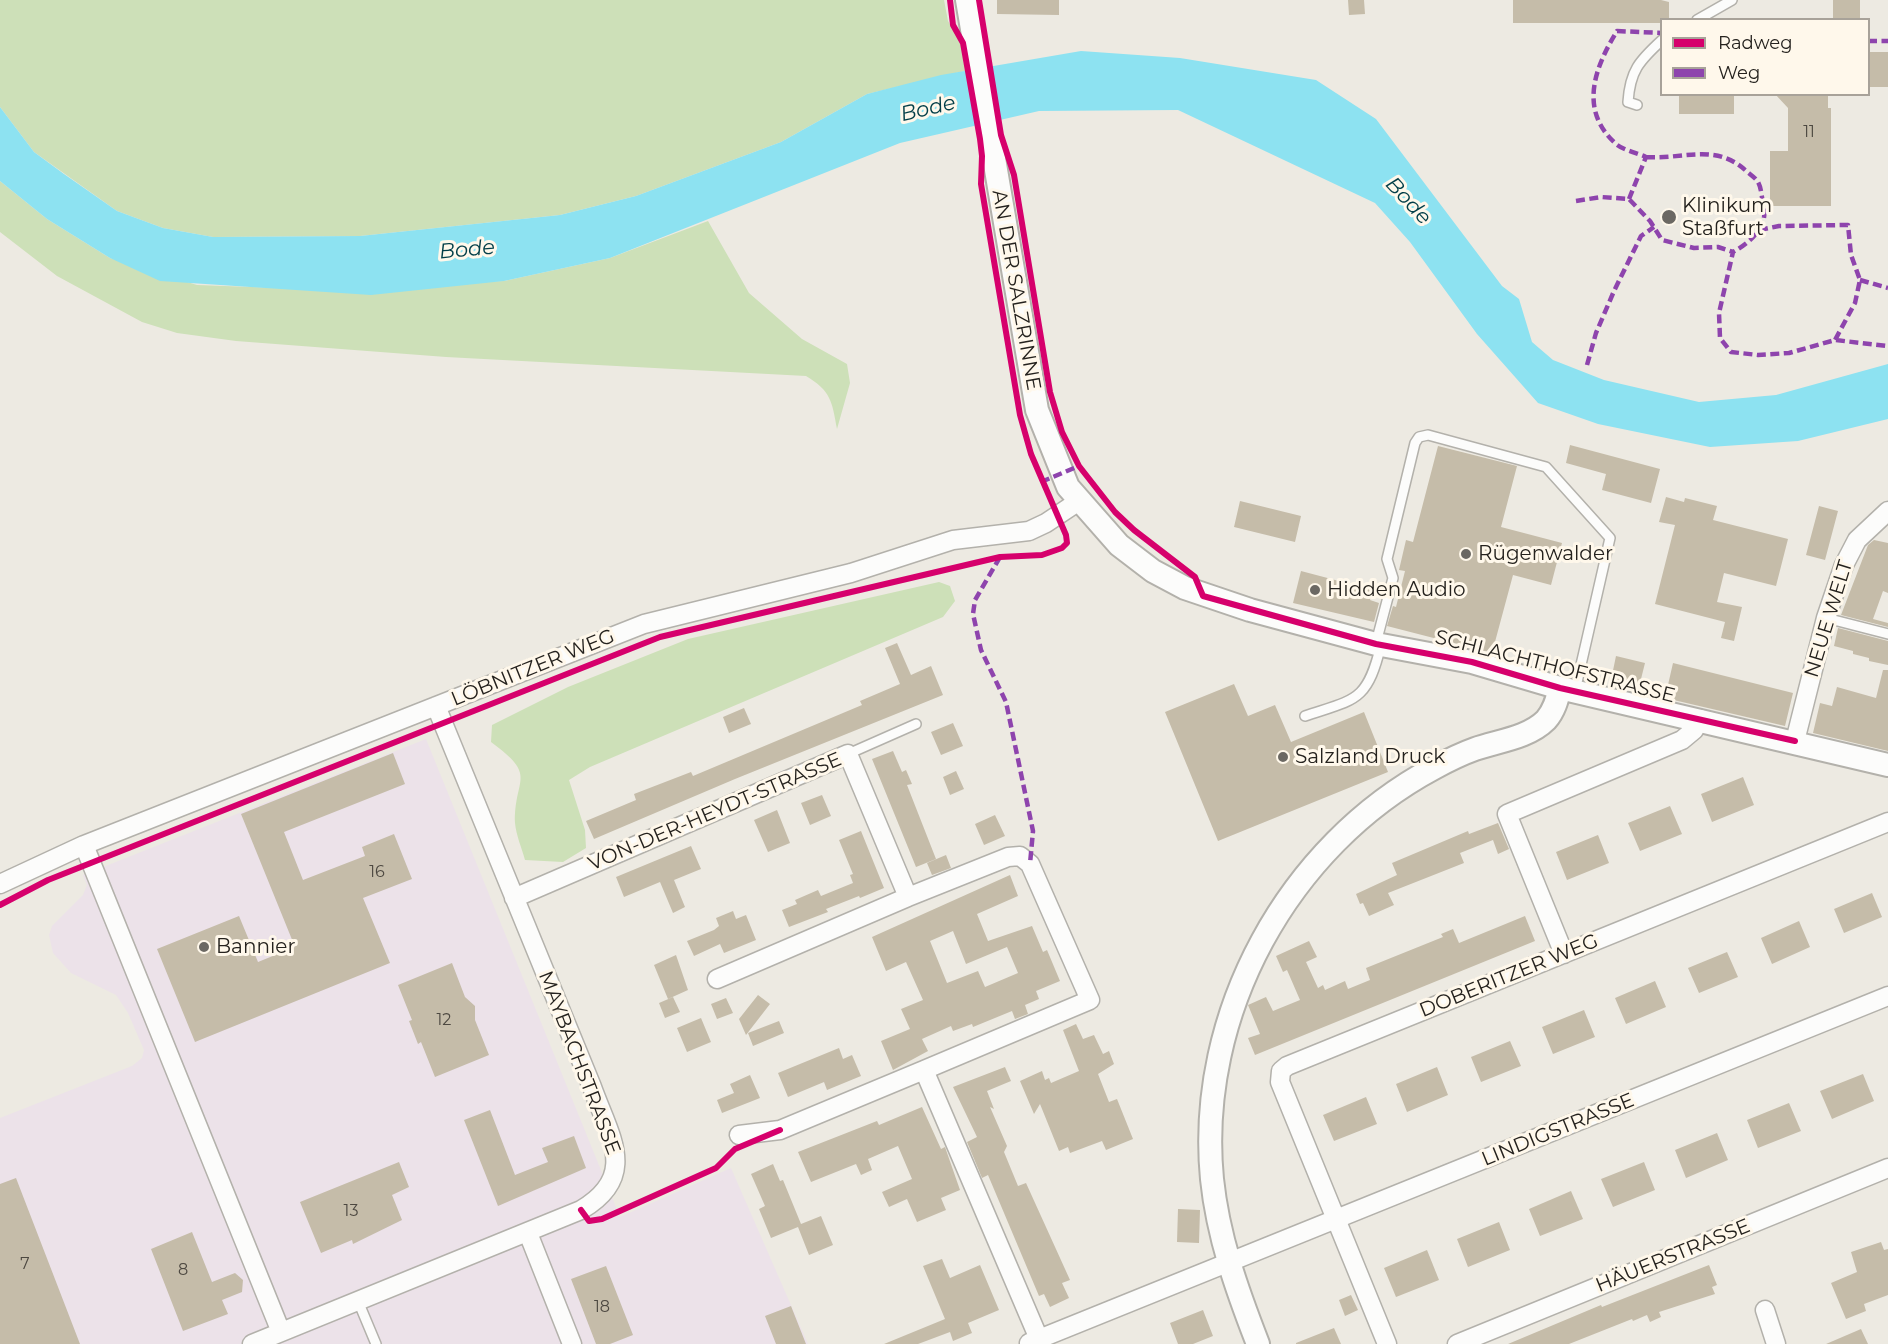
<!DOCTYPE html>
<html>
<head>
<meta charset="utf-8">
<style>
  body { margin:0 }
  #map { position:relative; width:1888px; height:1344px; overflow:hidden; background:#edeae2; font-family:Montserrat,sans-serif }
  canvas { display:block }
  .legend { position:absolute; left:1660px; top:18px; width:210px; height:78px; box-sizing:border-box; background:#fff8eb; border:2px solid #a8a299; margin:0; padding:8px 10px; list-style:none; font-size:18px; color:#25221e }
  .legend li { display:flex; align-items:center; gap:12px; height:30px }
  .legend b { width:30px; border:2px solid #a8a299 }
</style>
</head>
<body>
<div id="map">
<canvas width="1888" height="1344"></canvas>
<ul class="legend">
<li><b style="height:8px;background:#d6006c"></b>Radweg</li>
<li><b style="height:8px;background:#8e44ad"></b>Weg</li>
</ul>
</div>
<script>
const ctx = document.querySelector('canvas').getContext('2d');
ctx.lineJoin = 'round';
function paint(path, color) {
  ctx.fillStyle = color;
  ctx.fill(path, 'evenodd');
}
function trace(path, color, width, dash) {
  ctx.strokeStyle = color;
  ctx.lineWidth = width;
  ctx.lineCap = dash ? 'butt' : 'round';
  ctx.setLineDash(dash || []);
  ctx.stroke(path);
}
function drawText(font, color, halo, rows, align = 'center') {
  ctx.font = font + ' Montserrat,sans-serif';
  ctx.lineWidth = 6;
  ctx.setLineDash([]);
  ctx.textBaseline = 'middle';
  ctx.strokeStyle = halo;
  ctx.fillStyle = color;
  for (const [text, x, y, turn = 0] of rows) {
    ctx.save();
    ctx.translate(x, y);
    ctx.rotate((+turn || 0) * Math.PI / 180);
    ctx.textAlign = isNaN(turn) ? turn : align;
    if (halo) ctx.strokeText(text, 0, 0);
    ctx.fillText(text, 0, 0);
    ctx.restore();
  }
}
const industrial = new Path2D(`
  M426 739 620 1217 731 1168 808 1344H0V1118L132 1066 142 1058 144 1050 128 1013 116 995 71 973 53 953 49 935 52 926 83 895 87 885 83 875Z`);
const green = new Path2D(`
  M0 0H944L948 21 961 43 965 71 867 94 781 142 636 196 560 215 360 236 213 237 163 228 117 211 34 152 0 107Z
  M0 181 47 219 110 258 197 285 280 288 504 281 610 258 708 221 749 293 802 339 847 364 850 383 837 429C832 401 831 391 806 376L446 357 236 341 177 333 142 322 57 276 0 232Z
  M939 582 950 586 955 601 943 617 590 767 569 780 585 830 586 848 563 862 525 860C522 849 516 835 515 823 514 777 539 777 491 742L492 725 568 687 688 639Z`);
const water = new Path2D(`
  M1081 51 1180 58 1316 80 1376 119 1502 286 1519 299 1532 342 1553 360 1604 380 1699 402 1776 395 1888 364V419L1798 441 1710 447 1598 424 1538 403 1477 334 1410 242 1375 203 1178 110 1039 111 900 143 610 258 504 281 371 295 160 281 110 258 47 219 0 181V107L34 152 64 174 117 211 163 228 213 237 360 236 560 215 636 196 781 142 867 94 941 75Z`);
const building = new Path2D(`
  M997 0H1059V15L997 14Z
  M1348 0H1364L1365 14 1349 15Z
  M1513 0H1661L1669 2V20H1662V23H1513Z
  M1833 0H1860V20H1833Z
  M1869 52H1888V87H1869Z
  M1679 94H1734V114H1679Z
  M1775 94H1828V108H1831V206H1770V151H1788V108Z
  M1570 445 1660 469 1651 503 1602 490 1606 474 1566 463Z
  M1438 446 1517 466 1501 527 1562 543 1551 585 1513 575 1492 653 1387 626 1393 606 1396 607 1405 571 1399 570 1406 540 1413 542Z
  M1666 497 1684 502 1685 498 1717 506 1713 520 1788 539 1776 586 1724 573 1717 602 1742 607 1734 641 1721 638 1725 622 1655 604 1675 525 1659 522Z
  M1240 501 1301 516 1295 542 1234 527Z
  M1819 506 1838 511 1825 560 1806 555Z
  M1874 540 1888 543V593L1883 591 1873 619 1888 623V627L1841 615 1868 545Z
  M1301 571 1373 590 1370 600 1379 603 1374 622 1293 603Z
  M1838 628 1888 641V665L1869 661V658L1853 654V651L1834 646Z
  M897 643 911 675 931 666 943 695 735 779 594 839 586 821 636 800 634 794 691 772 693 776 862 705 860 701 900 684 885 648Z
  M1616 656 1645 663 1638 691 1610 685Z
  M1673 663 1793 693 1785 726 1665 698Z
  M1883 670H1888V751L1813 733 1820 703 1832 706 1837 687 1876 698Z
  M1234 684 1248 716 1275 705 1291 742 1364 712 1388 772 1218 841 1165 712Z
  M744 708 751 724 729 733 723 717Z
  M953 723 963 746 941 755 931 732Z
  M893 751 902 772 906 770 912 784 907 785 936 859 916 867 872 759Z
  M393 753 405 784 284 832 303 880 365 856 362 847 394 834 412 879 363 898 390 963 195 1042 157 949 239 916 258 962 295 947 241 814Z
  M956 771 964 789 950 795 943 777Z
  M1743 777 1754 805 1712 822 1701 794Z
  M822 795 831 816 810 825 801 803Z
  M1670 806 1682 834 1640 851 1628 823Z
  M777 810 790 843 768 852 754 820Z
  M995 815 1005 836 984 845 975 824Z
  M1498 823 1509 849 1498 854 1493 840 1460 853 1464 863 1388 893 1394 905 1369 916 1363 903 1360 904 1356 894 1397 875 1392 863 1468 831 1469 834Z
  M861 831 884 888 860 898 859 896 826 909 828 912 789 927 782 910 797 904 795 900 818 890 821 896 853 883 850 875 853 874 839 840Z
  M1598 835 1609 863 1567 880 1556 852Z
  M691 846 701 869 674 880 685 907 673 913 660 882 624 897 616 877Z
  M946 855 951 868 932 875 927 863Z
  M1010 875 1018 896 977 914 988 941 1032 926 1043 952 1047 950 1060 981 1036 991 1039 999 1025 1005 1028 1014 1015 1019 1012 1011 973 1027 972 1024 953 1031 951 1026 922 1039 928 1051 893 1070 881 1041 910 1029 901 1009 923 1000 906 962 886 971 872 937ZM953 931 966 964 1007 947 1018 973 985 987 978 971 947 983 930 941Z
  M1872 893 1882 917 1844 933 1834 909Z
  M733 911 736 919 746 915 756 940 724 953 720 944 694 956 687 941 714 930 719 926 716 918Z
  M1525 916 1535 941 1255 1055 1248 1038 1260 1034 1248 1005 1266 997 1273 1011 1300 1000 1287 970 1283 972 1276 956 1309 941 1317 957 1306 962 1318 988 1323 985 1325 990 1345 981 1348 989 1370 980 1366 968 1443 937 1441 934 1453 929 1459 943Z
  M1799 921 1810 947 1772 964 1761 938Z
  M1727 952 1738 977 1699 993 1688 968Z
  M676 955 688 990 668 999 654 965Z
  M452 963 465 997 475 1006V1020L489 1055 435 1077 421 1042 418 1044 409 1021 412 1020 398 985Z
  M1655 981 1666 1007 1626 1024 1615 998Z
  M758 995 770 1004 746 1035 739 1019Z
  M673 997 680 1012 665 1018 659 1003Z
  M726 998 733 1013 717 1019 711 1004Z
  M1584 1010 1595 1037 1553 1054 1542 1027Z
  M701 1018 711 1042 687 1052 677 1028Z
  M779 1021 784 1033 753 1046 748 1033Z
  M1076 1024 1083 1039 1094 1035 1103 1054 1109 1051 1114 1064 1098 1074 1109 1102 1117 1099 1133 1139 1106 1150 1102 1141 1070 1153 1068 1147 1059 1151 1040 1104 1034 1114 1020 1081 1042 1071 1045 1080 1049 1078 1051 1083 1079 1071 1063 1030Z
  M1510 1041 1521 1066 1481 1082 1471 1057Z
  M839 1048 843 1059 852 1055 861 1076 827 1090 824 1082 788 1097 778 1073Z
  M1005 1067 1011 1081 987 1091 994 1109 990 1107 1007 1146 1004 1152 1018 1186 1026 1183 1070 1280 1062 1283 1069 1298 1050 1307 1044 1294 1039 1296 988 1175 982 1178 967 1142 977 1137 953 1087Z
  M1437 1067 1448 1095 1407 1112 1396 1084Z
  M1863 1074 1874 1101 1832 1119 1820 1091Z
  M750 1075 760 1098 722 1113 717 1100 734 1093 730 1084Z
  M1366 1097 1377 1124 1334 1141 1323 1115Z
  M1789 1103 1801 1131 1758 1148 1747 1120Z
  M922 1107 941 1149 945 1147 960 1190 941 1198 946 1210 917 1222 907 1199 889 1207 882 1192 912 1179 898 1146 868 1159 872 1170 861 1175 856 1164 811 1182 798 1152 877 1121 879 1125Z
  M490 1110 515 1175 548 1162 542 1148 574 1136 586 1168 498 1206 464 1120Z
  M1717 1133 1728 1160 1686 1178 1675 1150Z
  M399 1162 409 1187 392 1195 402 1220 353 1244 352 1240 321 1253 300 1202Z
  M1644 1162 1655 1190 1613 1207 1601 1179Z
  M773 1164 780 1181 783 1180 801 1224 821 1216 833 1245 809 1255 798 1227 771 1238 759 1209 765 1206 751 1174Z
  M16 1178 80 1344H0V1184Z
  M1571 1191 1583 1219 1540 1236 1529 1209Z
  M1178 1209 1200 1210 1199 1243 1177 1242Z
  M1499 1222 1510 1250 1468 1267 1457 1239Z
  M192 1232 212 1282 235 1273 243 1280 242 1292 222 1300 228 1314 183 1331 151 1249Z
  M1881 1242 1884 1250 1888 1249V1295L1864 1304 1866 1311 1846 1319 1831 1283 1857 1272 1851 1252Z
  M1427 1250 1439 1280 1396 1297 1384 1268Z
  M942 1259 950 1278 980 1265 999 1310 968 1323 972 1333 953 1341 950 1332 918 1344H884L945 1319 923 1266Z
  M1709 1265 1717 1285 1712 1287 1715 1294 1659 1312 1661 1317 1650 1322 1647 1315 1633 1321 1632 1319 1569 1344H1508L1601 1305 1602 1307Z
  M606 1266 633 1335 610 1344H596L571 1279Z
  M1351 1295 1358 1310 1345 1316 1339 1300Z
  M791 1306 806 1344H776L765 1316Z
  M1203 1310 1213 1336 1193 1344H1178L1170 1323Z
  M1334 1328 1341 1344H1296V1343Z
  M1861 1329 1868 1344H1826Z`);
const service = new Path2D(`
  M1697 20 1732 0
  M1637 105 1628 102C1630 71 1639 61 1662 40
  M1826 618 1888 634
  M1376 643 1393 578 1387 559 1415 443 1419 437 1428 435 1546 467 1610 538 1575 691
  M1305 716C1356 699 1367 702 1381 645
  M848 754 916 724
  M358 1301 376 1344`);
const minor = new Path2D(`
  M1795 741 1826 618 1844 565 1857 540 1888 511
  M84 845 281 1332
  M0 884 84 845 644 624 851 573 953 540 1029 531 1046 523 1079 501
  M514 898 848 754 908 897 1008 857 1020 856 1030 864 1090 1000 924 1070 1039 1339
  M1564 954 1507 814 1682 740 1694 730 1700 719
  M717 979 908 897
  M739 1135 780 1130 924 1070
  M528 1233 572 1344
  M1765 1310 1776 1344
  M1029 1343 1888 996
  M252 1344 581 1210C639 1176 610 1137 592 1087L436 706
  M1387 1344 1280 1082 1281 1071 1287 1066 1888 822
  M1457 1344 1888 1168`);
const tertiary = new Path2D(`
  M967 0 1037 410 1068 487 1119 545 1153 571 1185 588 1250 610 1376 644 1472 662 1560 688 1888 765
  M1258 1344C1237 1290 1218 1237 1212 1179 1196 1014 1288 846 1434 768 1447 761 1461 754 1475 749 1498 741 1528 738 1546 720 1554 711 1557 700 1560 688`);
const quiet = new Path2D(`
  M1868 41H1888
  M1646 157C1681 160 1714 143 1744 169 1748 173 1755 177 1758 182 1762 189 1762 202 1764 210 1767 228 1748 244 1733 252
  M1629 199 1646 157C1637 153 1623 150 1616 144 1578 110 1595 67 1617 31L1662 33
  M1576 201 1601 197 1629 199 1650 221 1662 240 1694 248 1718 247 1733 252 1719 313 1720 338 1731 352 1758 355 1789 353 1835 340 1888 346
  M1759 230 1779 226 1848 225 1851 255 1860 280 1855 303 1835 340
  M1860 280 1888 288
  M1587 365 1596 333 1614 291 1641 236 1654 227
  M1041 482 1079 466
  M1000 557 975 600 973 614 981 650 1006 702 1033 831 1030 864`);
const cycleway = new Path2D(`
  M979 0 1001 135 1014 175 1050 392 1062 432 1079 466 1115 512 1134 530 1195 577 1203 596 1376 644 1472 662 1560 688 1795 741
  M0 905 48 880 660 637 1000 557 1042 555 1062 548 1067 543 1066 535 1031 454 1020 415 981 184 982 156 980 139 963 43 953 25 950 0
  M581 1210 589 1221 602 1219 716 1168 735 1149 780 1130`);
const markers = [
  [1669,217,8,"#6b6863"],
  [1466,554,6,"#6b6863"],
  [1315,590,6,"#6b6863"],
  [1283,757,6,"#6b6863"],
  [204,947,6,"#6b6863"]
];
const numberNames = [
  ["11",1809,132],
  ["16",377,872],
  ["12",444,1020],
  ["13",351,1211],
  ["7",25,1264],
  ["8",183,1270],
  ["18",602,1307]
];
const poiNames = [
  ["Klinikum",1682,206],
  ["Staßfurt",1682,229],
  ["Rügenwalder",1478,554],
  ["Hidden Audio",1327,590],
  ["Salzland Druck",1295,757],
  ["Bannier",216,947]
];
const streetNames = [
  ["AN DER SALZRINNE",1016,290,80],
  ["NEUE WELT",1829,619,-73],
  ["SCHLACHTHOFSTRASSE",1555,667,14],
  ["LÖBNITZER WEG",533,668,-22],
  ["VON-DER-HEYDT-STRASSE",715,812,-23],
  ["DOBERITZER WEG",1509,976,-22],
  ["MAYBACHSTRASSE",579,1063,69],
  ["LINDIGSTRASSE",1558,1130,-22],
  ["HÄUERSTRASSE",1673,1256,-22]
];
const waterNames = [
  ["Bode",928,109,-13],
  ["Bode",1408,201,47],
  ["Bode",467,250,-5]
];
paint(industrial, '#ece2e9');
paint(green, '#cde0b8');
paint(water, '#8de2f1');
paint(building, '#c5bca9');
trace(service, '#b3b1ab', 12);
trace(minor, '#b3b1ab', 21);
trace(tertiary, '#b3b1ab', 26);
trace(service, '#fcfcfb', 9);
trace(minor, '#fcfcfb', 18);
trace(tertiary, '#fcfcfb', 22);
trace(quiet, '#8e44ad', 4.5, [9, 4.5]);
trace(cycleway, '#d6006c', 6);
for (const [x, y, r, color] of markers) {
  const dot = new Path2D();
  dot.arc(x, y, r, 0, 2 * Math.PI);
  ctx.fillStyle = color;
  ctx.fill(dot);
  trace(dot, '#fff8eb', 2);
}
drawText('16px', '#4d4841', null, numberNames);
drawText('20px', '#25221e', '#fff8eb', poiNames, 'left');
drawText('20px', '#25221e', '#fff8eb', streetNames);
drawText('italic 21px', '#023e48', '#fff8eb', waterNames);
</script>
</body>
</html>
